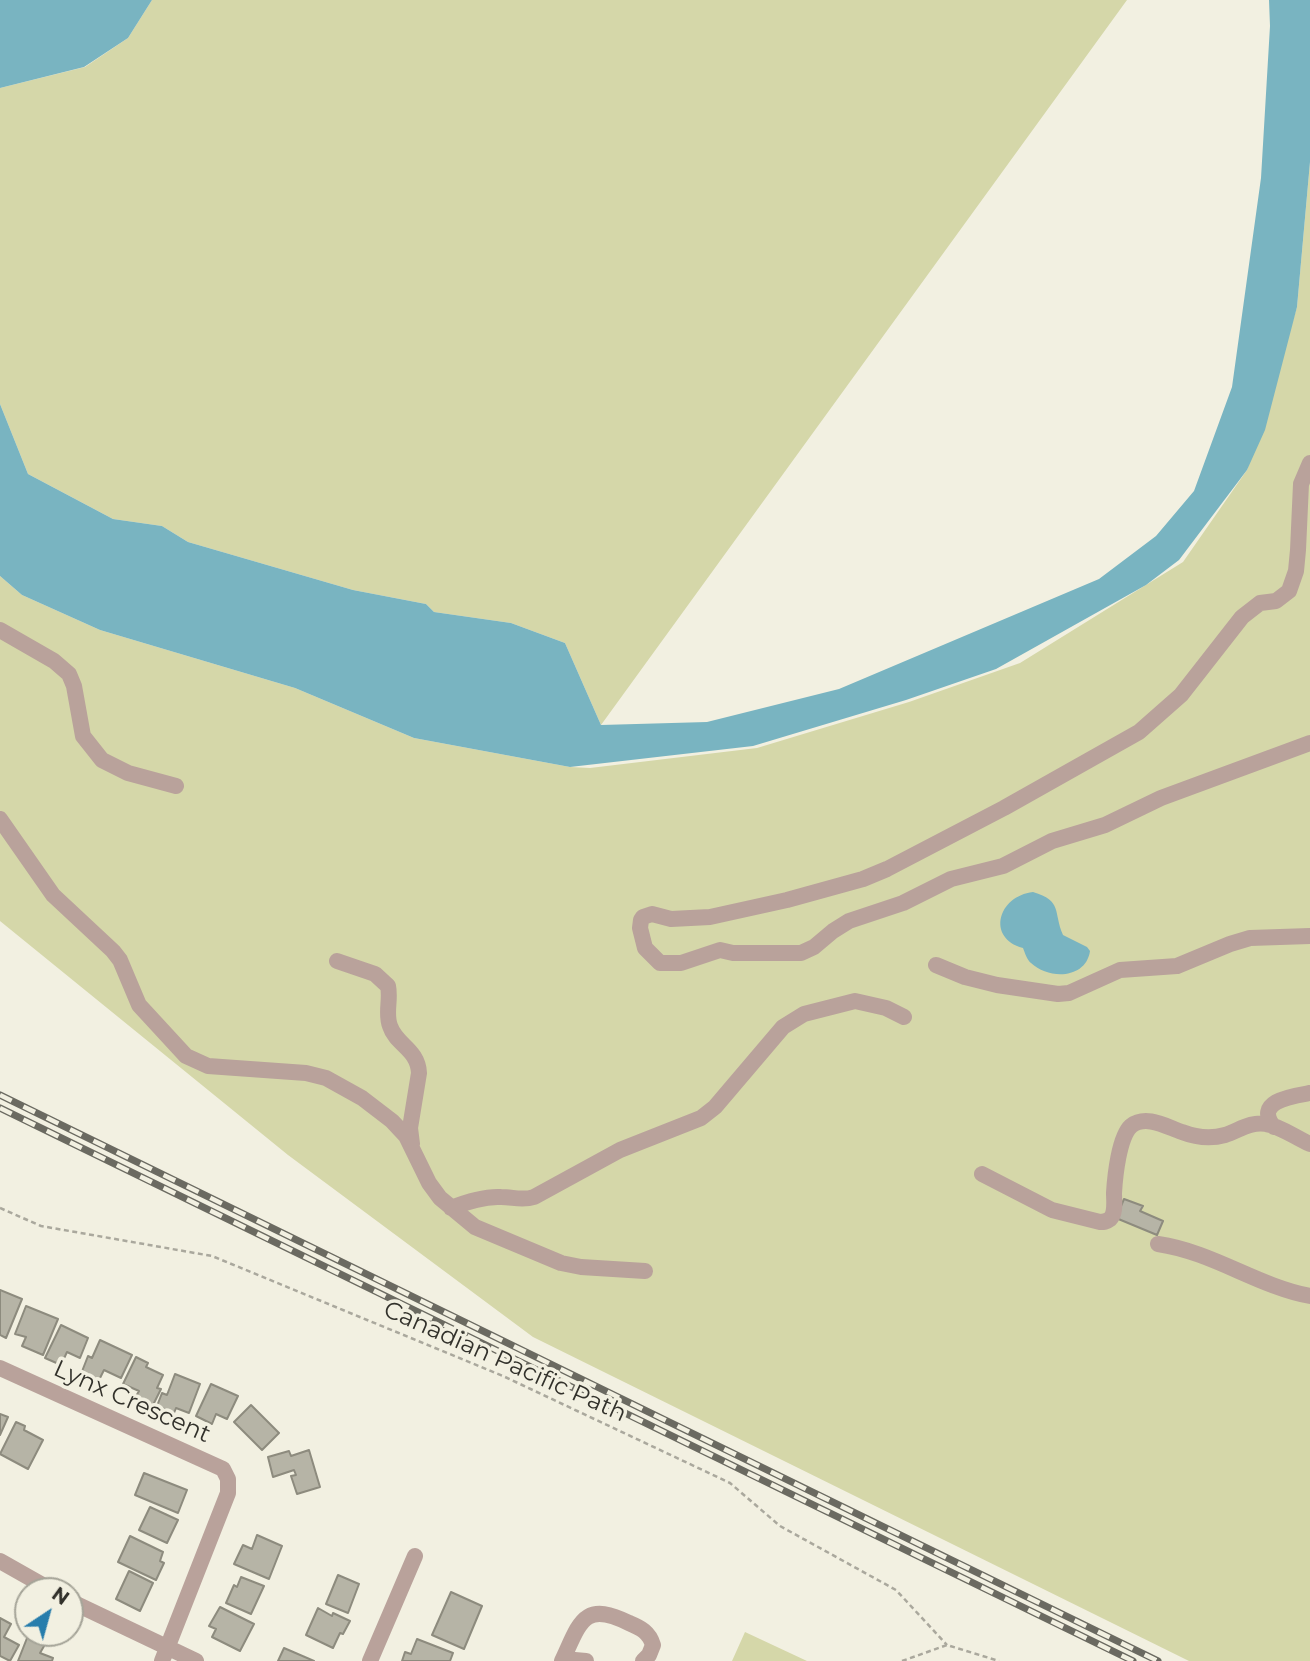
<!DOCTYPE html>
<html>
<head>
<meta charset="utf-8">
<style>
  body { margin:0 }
  #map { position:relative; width:1310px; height:1661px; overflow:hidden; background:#f2f0e1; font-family:Montserrat,sans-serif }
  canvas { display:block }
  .north { position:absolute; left:14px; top:1577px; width:70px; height:70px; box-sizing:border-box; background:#f2f0e1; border:2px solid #a5a498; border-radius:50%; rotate:36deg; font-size:19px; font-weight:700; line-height:28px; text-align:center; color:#32312b }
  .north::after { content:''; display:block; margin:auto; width:24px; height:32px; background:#277dac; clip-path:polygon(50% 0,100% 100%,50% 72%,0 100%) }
</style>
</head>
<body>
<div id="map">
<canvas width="1310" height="1661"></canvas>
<div class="north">N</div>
</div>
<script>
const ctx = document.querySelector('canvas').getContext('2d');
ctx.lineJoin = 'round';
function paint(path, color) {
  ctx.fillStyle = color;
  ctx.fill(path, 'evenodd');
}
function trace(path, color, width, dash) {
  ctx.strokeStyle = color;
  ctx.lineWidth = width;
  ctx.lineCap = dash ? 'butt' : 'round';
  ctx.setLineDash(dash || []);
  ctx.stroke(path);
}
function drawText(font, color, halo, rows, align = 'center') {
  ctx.font = font + ' Montserrat,sans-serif';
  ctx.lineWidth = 7;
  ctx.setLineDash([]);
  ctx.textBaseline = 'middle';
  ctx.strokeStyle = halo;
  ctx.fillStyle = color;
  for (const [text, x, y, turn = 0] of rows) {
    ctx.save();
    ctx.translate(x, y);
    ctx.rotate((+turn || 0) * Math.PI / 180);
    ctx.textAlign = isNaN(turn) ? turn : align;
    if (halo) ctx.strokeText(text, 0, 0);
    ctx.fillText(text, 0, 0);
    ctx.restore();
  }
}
const green = new Path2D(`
  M152 0H1127L601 725 565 643 511 623 434 612 426 604 353 590 188 542 162 526 113 519 28 474 0 404V88L85 67 128 38Z
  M1310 162V1661H1189L533 1337 288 1155 0 921V576L22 595 100 630 295 688 414 738 570 767 590 768 757 748 909 702 1020 663 1183 562 1247 470 1297 307Z
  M745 1632 807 1661H732Z`);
const water = new Path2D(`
  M0 0H152L128 38 84 67 0 88Z
  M1269 0H1310V162L1297 307 1265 430 1247 470 1179 560 1146 585 996 669 906 700 753 746 570 767 414 738 295 688 100 630 22 595 0 576V404L28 474 113 519 162 526 188 542 353 590 426 604 434 612 511 623 565 643 601 725 707 722 839 689 1099 579 1156 536 1194 491 1232 387 1261 178 1270 26Z
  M1033 892C1063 901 1053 912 1063 935L1087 947 1090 951C1086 979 1049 980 1031 963 1027 960 1025 953 1023 948 986 938 998 896 1033 892Z`);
const building = new Path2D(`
  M1124 1199 1143 1206 1140 1211 1163 1221 1157 1235 1116 1218Z
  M0 1290 22 1299 6 1338 0 1335Z
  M26 1306 58 1319 43 1355 22 1346 26 1337 15 1334Z
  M61 1325 88 1338 80 1358 67 1352 61 1365 45 1358Z
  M100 1340 132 1355 121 1378 104 1370 98 1382 81 1374 88 1356 92 1358Z
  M136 1357 148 1363 146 1367 163 1375 157 1388 161 1389 153 1405 135 1398 139 1391 123 1384Z
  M175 1374 200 1384 189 1413 176 1408 174 1413 157 1406 162 1393 167 1395Z
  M211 1384 238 1396 227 1419 216 1414 212 1424 196 1416Z
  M251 1405 279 1433 262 1450 234 1422Z
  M0 1414 8 1417 0 1435Z
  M16 1422 25 1426 24 1430 43 1440 28 1469 0 1454Z
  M309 1450 320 1487 297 1494 291 1476 296 1475 294 1470 273 1477 268 1457 289 1451 291 1456Z
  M144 1473 187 1490 178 1513 135 1495Z
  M150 1507 178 1520 167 1543 139 1530Z
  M257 1535 282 1546 269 1579 234 1564 243 1545 252 1549Z
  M130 1536 163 1552 160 1561 164 1563 156 1580 118 1562Z
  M129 1571 153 1583 140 1611 116 1599Z
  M338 1575 359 1584 348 1613 326 1604Z
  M241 1577 264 1586 251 1614 226 1603 234 1585 237 1587Z
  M451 1592 482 1606 464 1649 432 1635Z
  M220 1607 254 1624 240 1651 212 1637 216 1629 209 1626Z
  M318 1608 332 1616 333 1613 350 1621 343 1634 340 1633 333 1648 306 1635Z
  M0 1618 11 1624 4 1637 19 1645 10 1661 0 1656Z
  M29 1633 47 1641 40 1653 53 1658 52 1661H18Z
  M417 1639 453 1653 450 1661H402L405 1652 411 1654Z
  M284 1648 314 1661H278Z`);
const path = new Path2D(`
  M0 1208 41 1226 212 1256 503 1376 730 1483 780 1526 896 1590 947 1645
  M902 1661 947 1645 999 1661`);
const minor = new Path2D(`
  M1310 463 1301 484 1298 550 1296 571 1289 591 1276 601 1260 603 1242 617 1181 695 1139 732 1004 808 887 869 863 879 787 900 710 917 671 919 652 914 643 917 641 920 640 928 645 948 660 963H681L720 950 733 953H801L814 947 833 931 849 921 903 903 951 879 1003 866 1052 841 1105 825 1161 798 1310 743
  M0 630 54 661 69 674 74 686 83 736 102 760 128 773 176 786
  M0 819 53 895 113 951 120 960 139 1005 186 1056 208 1066 306 1073 326 1078 362 1098 392 1121 406 1136 429 1183 440 1198 475 1227 561 1263 581 1267 645 1271
  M337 961 375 974 388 986C391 1000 385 1013 390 1026 396 1045 418 1049 419 1073L410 1128 412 1144
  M936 965 965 977 997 985 1058 994 1069 993 1120 970 1177 966 1230 944 1250 938 1310 936
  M1274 1127C1253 1101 1293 1096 1310 1093
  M982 1174 1052 1210 1100 1222C1104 1222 1106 1222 1110 1219 1116 1213 1114 1201 1114 1193 1115 1176 1119 1137 1131 1126 1146 1114 1167 1127 1182 1132 1195 1137 1211 1139 1225 1135 1238 1131 1251 1121 1266 1124 1280 1126 1296 1138 1310 1144
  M451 1208C466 1202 484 1196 501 1197 513 1197 522 1201 534 1197L620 1150 701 1118 715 1107 783 1027 804 1014 855 1001 886 1008 904 1017
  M1158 1244C1213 1252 1257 1286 1310 1296
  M0 1368 223 1469 228 1479V1493L162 1661
  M0 1561 53 1591
  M70 1601 196 1661
  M563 1659 586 1661
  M370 1661 415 1556
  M562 1661C580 1623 583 1600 629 1623 641 1628 649 1632 653 1645L649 1655 643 1661`);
const rail = new Path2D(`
  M0 1095 1158 1661
  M0 1108 1133 1661`);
const streetNames = [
  ["Canadian Pacific Path",505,1362,24],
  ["Lynx Crescent",132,1402,24]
];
paint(green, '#d5d7a9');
paint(water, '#79b4c1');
paint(building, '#b6b4a6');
trace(building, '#8d8b7e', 2);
trace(path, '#aaa89d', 2.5, [5, 3.5]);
trace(minor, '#b9a29b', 16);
trace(rail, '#6b6a61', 7);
trace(rail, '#f2f0e1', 4.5, [13]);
drawText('24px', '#32312b', '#f2f0e1', streetNames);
</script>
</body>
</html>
